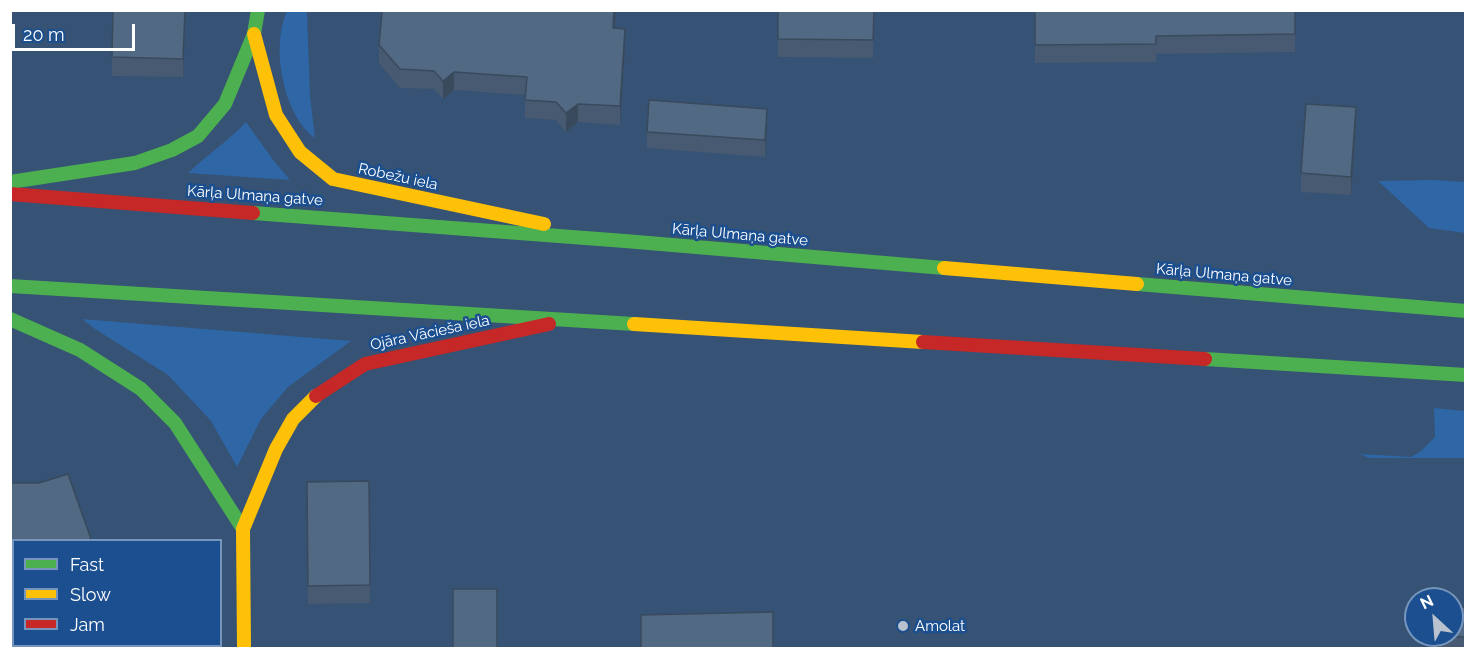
<!DOCTYPE html>
<html>
<head>
<meta charset="utf-8">
<style>
  body { margin:0 }
  #map { position:relative; width:1476px; height:659px; overflow:hidden; background:#365274; font-family:Raleway,sans-serif }
  canvas { display:block }
  .frame { position:absolute; inset:0; border:12px solid #fff; pointer-events:none }
  .legend { position:absolute; left:12px; top:539px; width:210px; height:108px; box-sizing:border-box; background:#1b4f8f; border:2px solid #7695bc; margin:0; padding:8px 10px; list-style:none; font-size:18px; color:#fff }
  .legend li { display:flex; align-items:center; gap:12px; height:30px }
  .legend b { width:30px; border:2px solid #7695bc }
  .north { position:absolute; left:1404px; top:587px; width:60px; height:60px; box-sizing:border-box; background:#1b4f8f; border:2px solid #7695bc; border-radius:50%; rotate:334deg; font-size:16px; font-weight:700; line-height:24px; text-align:center; color:#fff }
  .north::after { content:''; display:block; margin:auto; width:21px; height:27px; background:#b9c2ce; clip-path:polygon(50% 0,100% 100%,50% 72%,0 100%) }
  .scale { position:absolute; left:12px; top:24px; width:123px; height:27px; box-sizing:border-box; border:3px solid #fff; border-top:0; padding-left:8px; font-size:18px; line-height:21px; white-space:nowrap; color:#fff; -webkit-text-stroke:4px #1b4f8f; paint-order:stroke }
</style>
</head>
<body>
<div id="map">
<canvas width="1476" height="659"></canvas>
<div class="frame"></div>
<ul class="legend">
<li><b style="height:8px;background:#4caf50"></b>Fast</li>
<li><b style="height:8px;background:#ffc107"></b>Slow</li>
<li><b style="height:8px;background:#c62828"></b>Jam</li>
</ul>
<div class="north">N</div>
<div class="scale">20 m</div>
</div>
<script>
const ctx = document.querySelector('canvas').getContext('2d');
ctx.lineJoin = 'round';
function paint(path, color) {
  ctx.fillStyle = color;
  ctx.fill(path, 'evenodd');
}
function trace(path, color, width, dash) {
  ctx.strokeStyle = color;
  ctx.lineWidth = width;
  ctx.lineCap = dash ? 'butt' : 'round';
  ctx.setLineDash(dash || []);
  ctx.stroke(path);
}
function drawText(font, color, halo, rows, align = 'center') {
  ctx.font = font + ' Raleway,sans-serif';
  ctx.lineWidth = 5;
  ctx.setLineDash([]);
  ctx.textBaseline = 'middle';
  ctx.strokeStyle = halo;
  ctx.fillStyle = color;
  for (const [text, x, y, turn = 0] of rows) {
    ctx.save();
    ctx.translate(x, y);
    ctx.rotate((+turn || 0) * Math.PI / 180);
    ctx.textAlign = isNaN(turn) ? turn : align;
    if (halo) ctx.strokeText(text, 0, 0);
    ctx.fillText(text, 0, 0);
    ctx.restore();
  }
}
const green = new Path2D(`
  M287 11H307L310 96 315 138C311 135 307 132 304 128 281 99 272 44 287 11Z
  M246 122 274 161 290 180 188 173C207 155 228 141 246 122Z
  M1434 180 1465 182V233L1429 228 1378 181Z
  M82 319 351 341 288 387 261 419 237 467 211 421 168 375 95 329Z
  M1434 408 1465 411V458H1370L1359 454 1411 457 1421 451 1435 437Z`);
const fast = new Path2D(`
  M10 182 135 163 172 150 198 136 225 104 254 34 258 10
  M253 213 625 241 944 268
  M1137 284 1466 311
  M10 286 634 324
  M10 319 80 350 141 389 175 423 243 529
  M1205 359 1466 375`);
const slow = new Path2D(`
  M254 34 276 115 300 152 333 179 544 224
  M944 268 1137 284
  M634 324 923 342
  M244 648 243 529 276 449 293 419 316 396`);
const jam = new Path2D(`
  M10 194 253 213
  M923 342 1205 359
  M316 396 365 364 549 324`);
const wall = new Path2D(`
  M185 10 183 77 112 76V57Z
  M616 10 614 28 625 47 620 125 578 122 566 132 556 120 525 118V95L454 90 443 99 434 89 400 88 379 63V45Z
  M778 10H874L873 58 778 57Z
  M1035 10H1295V52L1156 54V62L1035 63Z
  M1356 125 1351 195 1301 192V173Z
  M767 126 765 157 647 148V132Z
  M369 481 370 603 308 604 307 482Z
  M1466 607V648H1433V635Z`);
const shadedWall = new Path2D(`
  M185 10 183 77V59Z
  M614 10H616L613 47V28Z
  M625 29V47L620 125V106Z
  M454 72V90L443 99V81Z
  M578 104V122L566 132V113Z
  M1356 107V125L1351 195V177Z
  M767 109V126L765 157V140Z`);
const building = new Path2D(`
  M113 10H185L183 59 112 57Z
  M384 10H614L613 28 625 29 620 106 578 104 566 113 556 102 525 100 527 77 454 72 443 81 434 71 400 69 379 45 382 12Z
  M778 10H874L873 40 778 39Z
  M1035 10H1295V34L1156 36V44L1035 45Z
  M649 100 767 109 765 140 647 132Z
  M1306 104 1356 107 1351 177 1301 173Z
  M68 474 91 539 88 540H14V645H72V648H10V483H39Z
  M369 481 370 585 308 586 307 482Z
  M453 589H497V648H453Z
  M1452 607H1466V637L1433 636V635H1452Z
  M773 612V648H641V615Z`);
const markers = [
  [903,626,6,"#b9c2ce"]
];
const streetNames = [
  ["Robežu iela",398,177,12],
  ["Kārļa Ulmaņa gatve",255,196,4],
  ["Kārļa Ulmaņa gatve",740,235,5],
  ["Kārļa Ulmaņa gatve",1224,275,5],
  ["Ojāra Vācieša iela",430,333,-12]
];
const poiNames = [
  ["Amolat",915,626]
];
paint(green, '#2f66a5');
trace(fast, '#4caf50', 14);
trace(slow, '#ffc107', 14);
trace(jam, '#c62828', 14);
paint(wall, '#475a72');
paint(shadedWall, '#394a5c');
paint(building, '#526984');
trace(building, '#394a5c', 1.5);
for (const [x, y, r, color] of markers) {
  const dot = new Path2D();
  dot.arc(x, y, r, 0, 2 * Math.PI);
  ctx.fillStyle = color;
  ctx.fill(dot);
  trace(dot, '#1b4f8f', 2);
}
drawText('15px', '#fff', '#1b4f8f', streetNames);
drawText('15px', '#fff', '#1b4f8f', poiNames, 'left');
</script>
</body>
</html>
